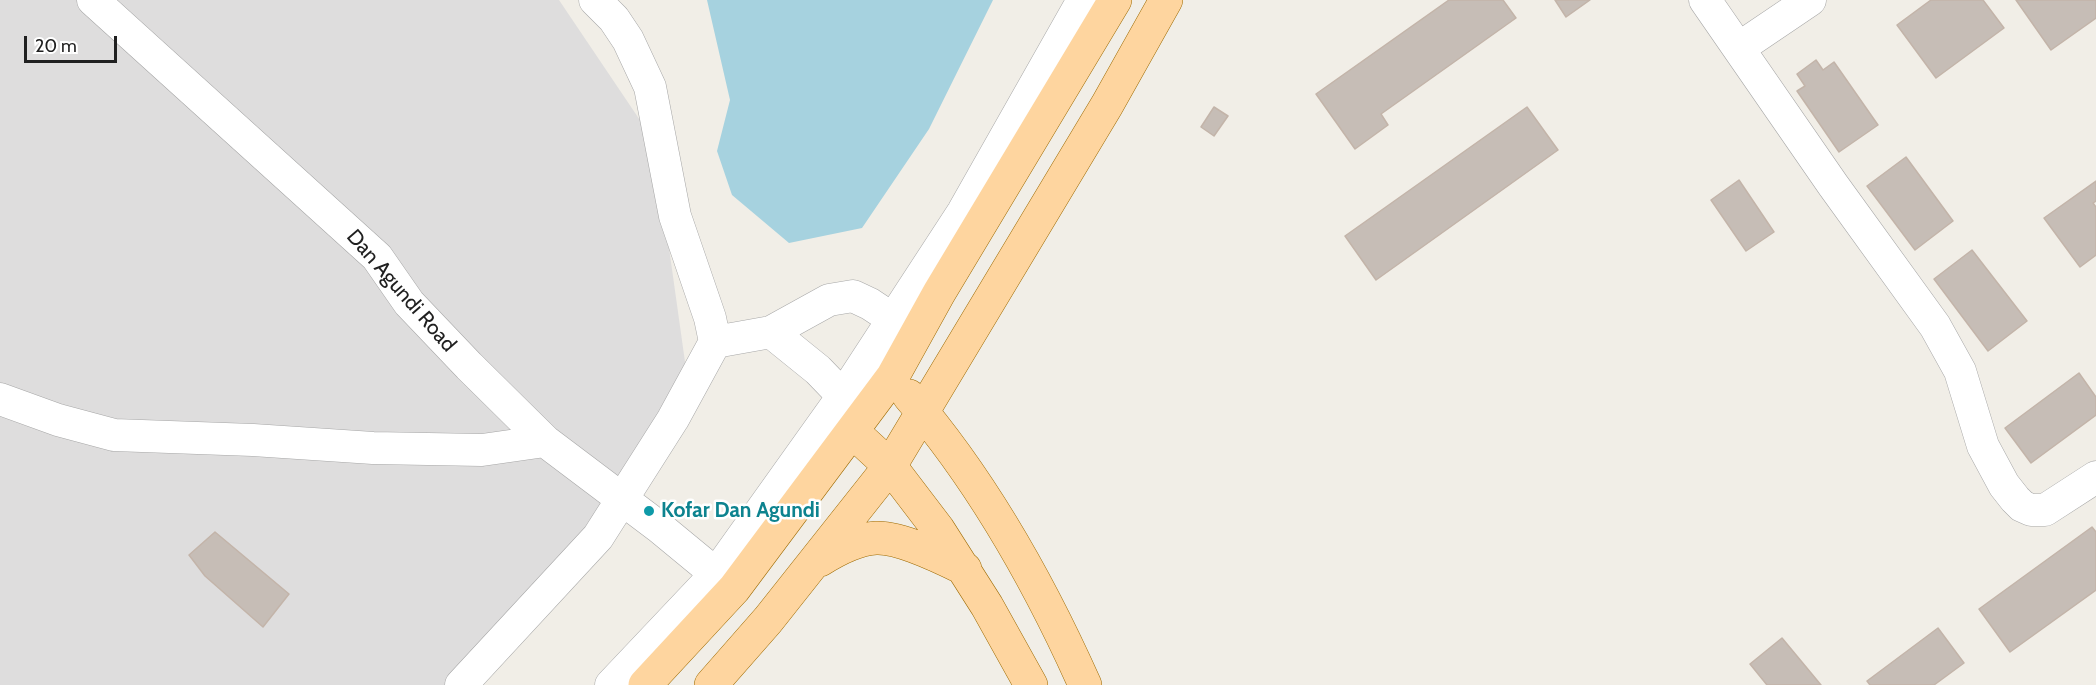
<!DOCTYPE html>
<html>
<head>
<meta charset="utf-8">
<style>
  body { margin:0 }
  #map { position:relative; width:2096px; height:685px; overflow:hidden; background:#f1eee7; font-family:Cabin,sans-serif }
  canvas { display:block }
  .scale { position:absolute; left:24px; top:36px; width:93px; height:27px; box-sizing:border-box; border:3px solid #202020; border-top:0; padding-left:8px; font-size:18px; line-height:21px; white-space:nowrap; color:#202020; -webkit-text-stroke:4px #fff; paint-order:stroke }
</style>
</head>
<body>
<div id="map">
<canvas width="2096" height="685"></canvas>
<div class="scale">20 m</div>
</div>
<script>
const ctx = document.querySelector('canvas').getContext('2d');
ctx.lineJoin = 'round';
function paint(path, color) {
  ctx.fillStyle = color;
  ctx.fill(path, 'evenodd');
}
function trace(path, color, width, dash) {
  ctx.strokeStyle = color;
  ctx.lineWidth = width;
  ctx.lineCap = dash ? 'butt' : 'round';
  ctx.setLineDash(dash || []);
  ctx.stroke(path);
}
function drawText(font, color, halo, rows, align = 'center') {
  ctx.font = font + ' Cabin,sans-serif';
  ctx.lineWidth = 5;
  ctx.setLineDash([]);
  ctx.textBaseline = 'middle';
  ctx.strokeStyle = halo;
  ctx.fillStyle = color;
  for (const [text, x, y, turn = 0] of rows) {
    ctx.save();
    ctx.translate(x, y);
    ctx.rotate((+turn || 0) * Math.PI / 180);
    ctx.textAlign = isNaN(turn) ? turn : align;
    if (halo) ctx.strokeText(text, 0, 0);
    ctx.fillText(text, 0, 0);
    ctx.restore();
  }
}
const residential = new Path2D(`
  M0 0H559L654 141 686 369 575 568 471 685H0Z`);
const water = new Path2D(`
  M707 0H993L929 129 862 228 789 243 732 195 717 151 730 100Z`);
const building = new Path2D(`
  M1449 0H1503L1516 18 1381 114 1388 125 1355 149 1316 94Z
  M1555 0H1590L1566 17Z
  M1931 0H1983L2004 28 1936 78 1897 25Z
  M2016 0H2096V18L2051 50Z
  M1816 60 1823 70 1834 62 1878 125 1839 152 1797 91 1805 86 1797 74Z
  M1214 107 1228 116 1214 136 1201 127Z
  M1527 107 1558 150 1376 280 1345 236Z
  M1906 157 1953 221 1915 250 1867 186Z
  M1739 180 1774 232 1746 251 1711 200Z
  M2096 181V201L2093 203 2096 207V255L2080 267 2044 218Z
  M1972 250 2027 321 1988 351 1934 279Z
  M2079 373 2096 397V415L2031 463 2005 428Z
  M2092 527 2096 532V590L2010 652 1979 609Z
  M215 532 289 594 263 627 205 576 189 555Z
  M1938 628 1964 663 1934 685H1870L1867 681Z
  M1782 638 1821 685H1767L1750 664Z`);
const minor = new Path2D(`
  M93 0 377 257 409 303 469 366 545 441 659 527 716 574
  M1705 0 1833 185 1935 326 1960 371 1983 446 2004 485 2015 499 2022 506 2031 510H2045L2096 477
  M1739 48 1810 0
  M771 332 818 370 843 396
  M715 342 771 332 829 300 853 296 870 304 894 320
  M0 399 58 420 114 435 253 440 373 448 482 450 545 441
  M461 685 598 537 673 419 715 342 710 318 675 216 650 87 628 40 614 19 595 0
  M611 685 716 574 843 396 963 212 1083 0`);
const major = new Path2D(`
  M909 396C983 482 1039 582 1085 685
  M853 432 890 466 938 529 987 606 1031 685
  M820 560C836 550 857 539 876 538 901 537 943 558 965 569
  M645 685 734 589 893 376 939 293 1115 0
  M711 685 768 620 890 466 1107 105 1166 0`);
const markers = [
  [649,511,6,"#0f9aa8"]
];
const streetNames = [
  ["Dan Agundi Road",401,291,49]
];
const cultureNames = [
  ["Kofar Dan Agundi",661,511]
];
paint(residential, '#dedddd');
paint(water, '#a6d2df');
paint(building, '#c6bdb6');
trace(building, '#c3b4a9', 1.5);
trace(minor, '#a7a7a7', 33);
trace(major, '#9d6a00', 34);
trace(minor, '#fff', 32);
trace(major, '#fed59f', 33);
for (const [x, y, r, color] of markers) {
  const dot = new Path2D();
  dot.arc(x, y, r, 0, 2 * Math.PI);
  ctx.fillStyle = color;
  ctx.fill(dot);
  trace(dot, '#fff', 2);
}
drawText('21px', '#202020', '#fff', streetNames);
drawText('bold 21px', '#0d838f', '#fff', cultureNames, 'left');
</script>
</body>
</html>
